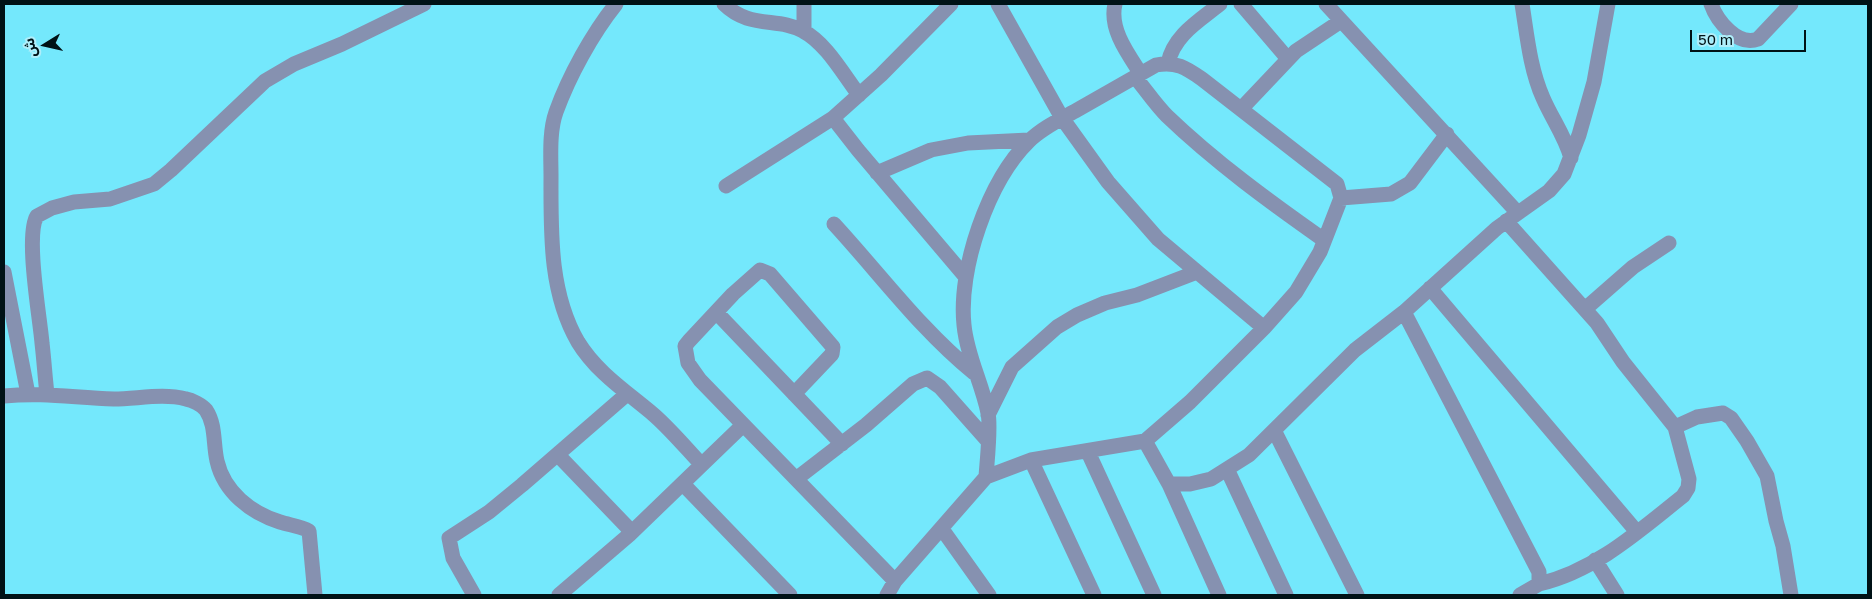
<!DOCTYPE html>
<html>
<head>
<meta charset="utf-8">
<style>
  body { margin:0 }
  #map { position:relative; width:1872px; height:599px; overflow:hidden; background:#74e8fc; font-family:"Golos Text","Noto Sans Arabic",sans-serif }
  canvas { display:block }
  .frame { position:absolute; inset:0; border:5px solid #001216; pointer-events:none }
  .north { position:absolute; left:20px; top:20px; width:50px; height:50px; -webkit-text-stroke:4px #afeefa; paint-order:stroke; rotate:260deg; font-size:14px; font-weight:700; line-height:20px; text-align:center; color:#001216 }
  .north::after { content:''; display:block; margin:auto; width:18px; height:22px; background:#001216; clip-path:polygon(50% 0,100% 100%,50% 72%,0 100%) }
  .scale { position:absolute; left:1690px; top:30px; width:116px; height:22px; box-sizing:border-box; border:2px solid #001216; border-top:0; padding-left:6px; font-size:15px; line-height:18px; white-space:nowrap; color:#001216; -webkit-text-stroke:4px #afeefa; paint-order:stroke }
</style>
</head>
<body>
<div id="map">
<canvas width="1872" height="599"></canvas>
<div class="frame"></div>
<div class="north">ش</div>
<div class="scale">50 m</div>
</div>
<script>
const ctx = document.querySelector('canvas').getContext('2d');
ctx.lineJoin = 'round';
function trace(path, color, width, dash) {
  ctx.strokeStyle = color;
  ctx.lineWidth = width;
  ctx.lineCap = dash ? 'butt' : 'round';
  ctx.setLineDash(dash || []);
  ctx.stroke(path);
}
const street = new Path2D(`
  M616 4C592 34 569 76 556 112 549 132 551 156 551 176 551 232 549 292 578 342 597 373 627 392 654 415 671 430 686 448 701 464
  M724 4C749 29 778 17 803 31 826 43 843 74 859 95
  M804 4V31
  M998 4 1062 118 1108 182 1158 239 1264 328
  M1115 4C1109 29 1128 54 1141 74
  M1241 4 1288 59
  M1326 4 1517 212
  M1522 4C1527 35 1530 69 1543 98 1552 119 1565 136 1571 158
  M1711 4C1717 21 1738 47 1758 39L1791 4
  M1168 63C1174 35 1199 21 1220 4
  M1135 77C1146 90 1155 104 1167 116 1215 162 1270 202 1324 240
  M1241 109 1296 51 1341 21
  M833 118 858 150 964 275
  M877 173 931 150 968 143 1029 140
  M726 186 833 118 881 75 951 4
  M1341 198 1391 194 1410 183 1447 134
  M1506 221 1597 323 1623 362 1675 427 1689 479 1688 488 1683 496C1639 531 1595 571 1539 584
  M834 224C880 274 921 330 974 373
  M4 272 28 394
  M1430 288 1637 532
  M1585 309 1633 267 1669 243
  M716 312 842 444
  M1404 312 1539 572V584L1520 595
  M47 394C45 377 44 360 42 343 40 318 25 235 37 216L52 208 74 202 110 199 154 184 171 170 265 81 294 64 342 44 424 4
  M794 394 832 354 833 347 770 274 760 270 733 294 689 341 685 346 688 363 700 380 895 581
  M4 396C44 392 75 398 114 399 137 399 163 393 186 399 192 400 202 405 206 410 216 425 213 444 217 461 224 492 251 513 280 522 289 525 301 526 309 531L315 595
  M988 415 1012 367 1057 327 1077 315 1105 303 1137 295 1197 272
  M1675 427 1697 417 1723 413 1731 418 1747 441 1767 476 1776 521 1783 546 1791 595
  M1275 432 1357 595
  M1145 441 1169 484 1219 595
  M1088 452 1154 595
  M558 455 632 532
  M1031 460 1094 595
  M1227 469 1286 595
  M796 479 866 425 913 384 927 378 940 387 987 440
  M683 484 790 595
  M1169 484H1190L1211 479 1249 455 1355 350 1404 312 1497 228 1549 191 1564 174 1579 135 1594 82 1608 4
  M942 529 989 595
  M1595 560 1617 595
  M474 595 453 558 449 538 489 512 522 485 627 394
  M559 595 629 535 743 425
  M887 595 895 581 986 477 1031 460 1145 441 1190 402 1264 328 1296 292 1320 252 1341 198 1337 184 1202 79C1186 68 1176 61 1156 65 1130 80 1103 95 1077 110 1061 119 1042 128 1029 141 988 181 958 269 964 325 967 356 982 383 988 413 991 427 987 461 986 477`);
trace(street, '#8691b0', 15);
</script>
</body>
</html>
